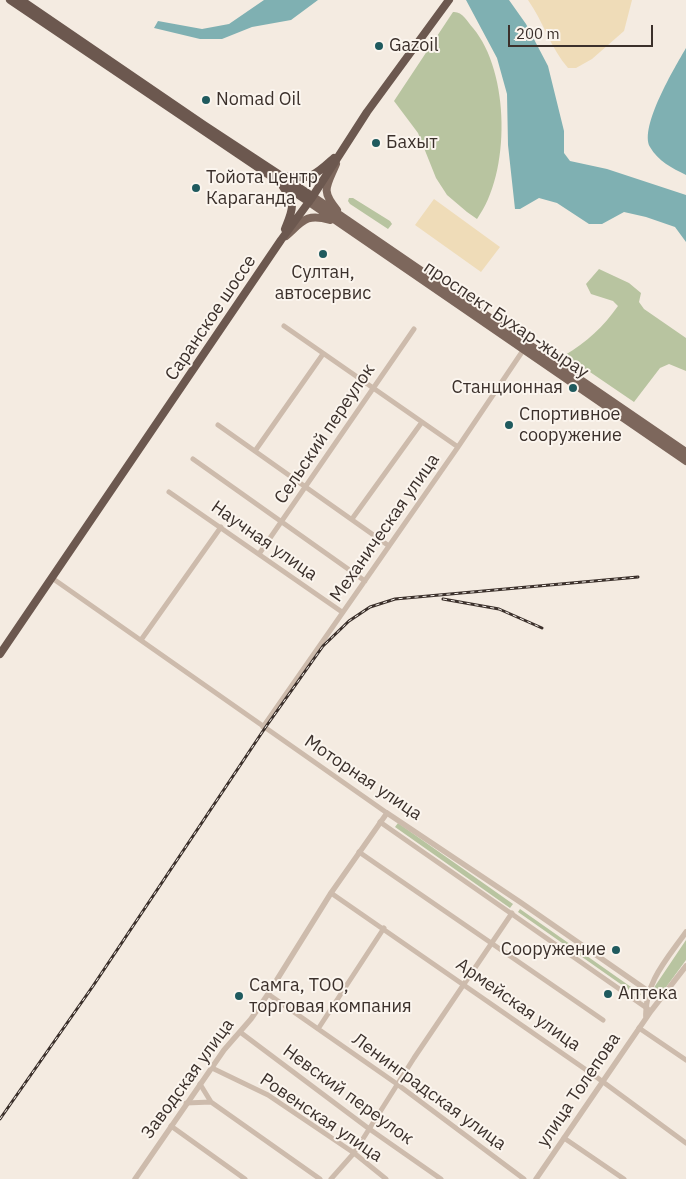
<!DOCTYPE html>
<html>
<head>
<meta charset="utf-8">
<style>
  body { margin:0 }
  #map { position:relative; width:686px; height:1179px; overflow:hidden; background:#f4ebe1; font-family:"IBM Plex Sans",sans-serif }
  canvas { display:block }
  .scale { position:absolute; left:508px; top:25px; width:145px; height:22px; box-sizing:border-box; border:2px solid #3b302b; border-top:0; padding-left:6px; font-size:15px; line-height:18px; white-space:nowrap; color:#3b302b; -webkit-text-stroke:4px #fbf5ee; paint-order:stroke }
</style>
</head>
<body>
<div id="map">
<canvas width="686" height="1179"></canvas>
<div class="scale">200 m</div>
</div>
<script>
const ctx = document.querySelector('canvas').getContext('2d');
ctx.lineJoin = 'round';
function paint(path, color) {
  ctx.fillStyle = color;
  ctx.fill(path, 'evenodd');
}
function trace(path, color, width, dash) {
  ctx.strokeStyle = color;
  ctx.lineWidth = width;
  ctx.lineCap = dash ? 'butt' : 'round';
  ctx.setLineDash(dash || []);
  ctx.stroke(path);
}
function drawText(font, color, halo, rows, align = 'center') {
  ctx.font = font + ' "IBM Plex Sans",sans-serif';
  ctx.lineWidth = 4;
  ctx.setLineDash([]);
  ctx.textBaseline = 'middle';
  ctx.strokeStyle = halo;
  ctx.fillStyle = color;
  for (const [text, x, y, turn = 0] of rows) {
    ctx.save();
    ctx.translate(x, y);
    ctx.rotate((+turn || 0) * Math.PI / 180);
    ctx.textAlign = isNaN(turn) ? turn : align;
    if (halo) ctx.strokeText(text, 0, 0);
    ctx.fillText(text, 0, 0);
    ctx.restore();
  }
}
const green = new Path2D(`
  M453 12C462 11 467 21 473 28 510 72 511 173 477 219L467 212 447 195 436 178 418 133 394 101Z
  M349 198H353L390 221 392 224 388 229 350 204 348 201Z
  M599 269 629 283 641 293 639 302 644 309 686 338V371L669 364 660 368 634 402 565 355C586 343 604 326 618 306L613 301 591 294 586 284Z
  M398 823 513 904 510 908 395 827Z
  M520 909 641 994 639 997 518 912Z
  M686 940V960L661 994 653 989Z`);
const sand = new Path2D(`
  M528 0H632L624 31 592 59 576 68H568C551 49 543 21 528 0Z
  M434 199 500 247 481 272 415 225Z`);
const water = new Path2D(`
  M264 0H318L291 20 252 27 222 39H200L154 28 158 21 202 29 229 24Z
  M466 0H509L526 24 548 66 564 131V153L570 161 607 169 686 195V242L675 227 646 217 624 212 602 224H589L557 203 539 198 520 209H515L508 145 507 94 497 58Z
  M686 48V175C672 168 658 161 650 147 639 127 675 67 686 48Z`);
const minor = new Path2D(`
  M284 326 458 447
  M218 425 389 546
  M255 451 323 354
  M193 459 365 581
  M169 492 342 612
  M352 519 422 422
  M259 554 414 329
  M52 578 387 813
  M141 640 221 527
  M263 727 458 447 524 349
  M380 822 648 1009
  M359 852 603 1020
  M331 893 595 1076 686 1143
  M268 994 397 1084 524 1179
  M639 1028 686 1060
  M318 1029 384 928
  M240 1032 368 1128 441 1179
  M212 1068 268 1095 354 1153 386 1179
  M200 1084 211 1102
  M186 1103 211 1102 320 1179
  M171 1126 245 1179
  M564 1138 624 1179
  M331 1179 354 1153 414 1058 512 913`);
const tertiary = new Path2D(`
  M646 1018C644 983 667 959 686 932
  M135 1179 224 1050 251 1019 268 994 331 893 387 813 520 902 648 991 661 998
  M536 1179 651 1011 686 966`);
const primary = new Path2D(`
  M336 164C327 186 320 190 337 210
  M312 196 686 452
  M309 202 686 461
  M286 236C303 221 306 213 330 220`);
const trunk = new Path2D(`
  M10 0 309 202
  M21 0 204 125 312 196
  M282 176C311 180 313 177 334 158
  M283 187C296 205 293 209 285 229
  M0 654 281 240 311 199 367 112 449 0`);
const rail = new Path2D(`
  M443 599 499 609 542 628
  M0 1119 93 986 265 728 323 646 349 621 370 607 395 599 638 577`);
const markers = [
  [379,46,5,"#1f5a5e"],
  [206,100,5,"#1f5a5e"],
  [376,143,5,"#1f5a5e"],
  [196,188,5,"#1f5a5e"],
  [323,254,5,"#1f5a5e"],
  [573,388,5,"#1f5a5e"],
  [509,425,5,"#1f5a5e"],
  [616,950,5,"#1f5a5e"],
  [608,994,5,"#1f5a5e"],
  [239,996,5,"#1f5a5e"]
];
const poiNames = [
  ["Gazoil",389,46],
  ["Nomad Oil",216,100],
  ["Бахыт",386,143],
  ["Тойота центр",206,178],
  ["Караганда",206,199],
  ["Султан,",323,273,"center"],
  ["автосервис",323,294,"center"],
  ["Станционная",563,388,"right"],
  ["Спортивное",519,415],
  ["сооружение",519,436],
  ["Сооружение",606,950,"right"],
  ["Самга, ТОО,",249,986],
  ["торговая компания",249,1007],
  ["Аптека",618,994]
];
const streetNames = [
  ["Саранское шоссе",211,318,-56],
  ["проспект Бухар-жырау",506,320,34],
  ["Сельский переулок",325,434,-56],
  ["Механическая улица",385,528,-55],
  ["Научная улица",264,541,35],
  ["Моторная улица",363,778,34],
  ["Армейская улица",518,1005,35],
  ["Заводская улица",188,1079,-54],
  ["улица Толепова",579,1090,-56],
  ["Ленинградская улица",429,1092,36],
  ["Невский переулок",348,1095,36],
  ["Ровенская улица",321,1118,34]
];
paint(green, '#b8c4a0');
paint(sand, '#efdcb8');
paint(water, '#7fb0b2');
trace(minor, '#cdbbac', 5);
trace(tertiary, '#cdbbac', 5.5);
trace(primary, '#7d675c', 8);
trace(trunk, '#6c584f', 8);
trace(rail, '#3b302b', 3);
trace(rail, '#fbf5ee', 1, [4]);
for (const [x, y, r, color] of markers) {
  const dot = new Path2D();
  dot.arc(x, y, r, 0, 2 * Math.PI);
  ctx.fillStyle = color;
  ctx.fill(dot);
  trace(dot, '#fbf5ee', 2);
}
drawText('18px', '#3b302b', '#fbf5ee', poiNames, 'left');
drawText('18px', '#3b302b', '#fbf5ee', streetNames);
</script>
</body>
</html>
